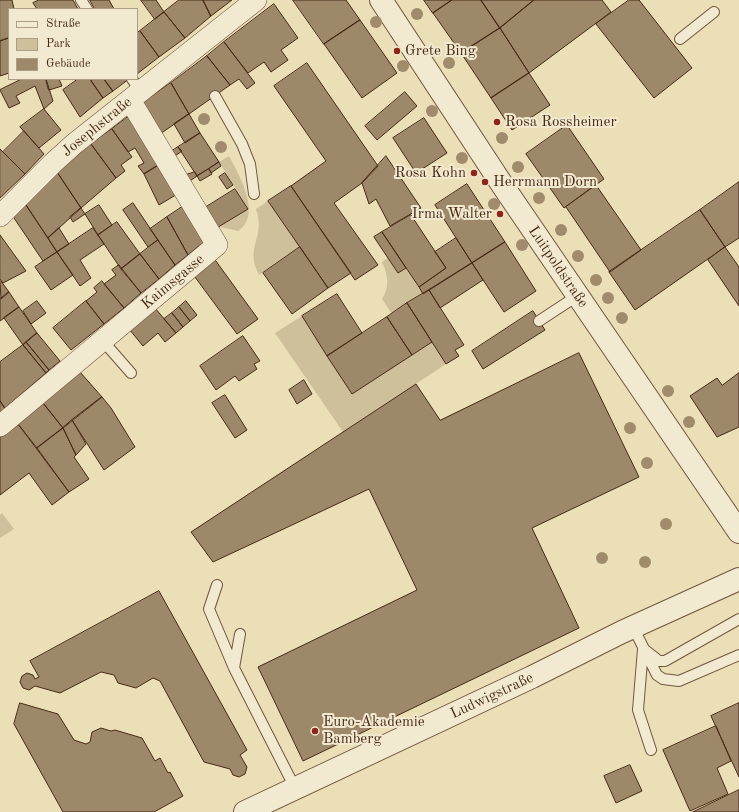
<!DOCTYPE html>
<html>
<head>
<meta charset="utf-8">
<style>
  body { margin:0 }
  #map { position:relative; width:739px; height:812px; overflow:hidden; background:#ebdfb7; font-family:"Old Standard TT",serif }
  canvas { display:block }
  .legend { position:absolute; left:8px; top:8px; width:130px; height:72px; box-sizing:border-box; background:#f2ead0; border:1px solid #ae9d86; margin:0; padding:5px 7px; list-style:none; font-size:12px; color:#482916 }
  .legend li { display:flex; align-items:center; gap:8px; height:20px }
  .legend b { width:20px; border:1px solid #ae9d86 }
</style>
</head>
<body>
<div id="map">
<canvas width="739" height="812"></canvas>
<ul class="legend">
<li><b style="height:5px;background:#f2ead0"></b>Straße</li>
<li><b style="height:11px;background:#cfc09c"></b>Park</li>
<li><b style="height:11px;background:#9d886a"></b>Gebäude</li>
</ul>
</div>
<script>
const ctx = document.querySelector('canvas').getContext('2d');
ctx.lineJoin = 'round';
function paint(path, color) {
  ctx.fillStyle = color;
  ctx.fill(path, 'evenodd');
}
function trace(path, color, width, dash) {
  ctx.strokeStyle = color;
  ctx.lineWidth = width;
  ctx.lineCap = dash ? 'butt' : 'round';
  ctx.setLineDash(dash || []);
  ctx.stroke(path);
}
function drawText(font, color, halo, rows, align = 'center') {
  ctx.font = font + ' "Old Standard TT",serif';
  ctx.lineWidth = 4;
  ctx.setLineDash([]);
  ctx.textBaseline = 'middle';
  ctx.strokeStyle = halo;
  ctx.fillStyle = color;
  for (const [text, x, y, turn = 0] of rows) {
    ctx.save();
    ctx.translate(x, y);
    ctx.rotate((+turn || 0) * Math.PI / 180);
    ctx.textAlign = isNaN(turn) ? turn : align;
    if (halo) ctx.strokeText(text, 0, 0);
    ctx.fillText(text, 0, 0);
    ctx.restore();
  }
}
const green = new Path2D(`
  M229 156C239 175 263 215 238 231L220 227 248 208 219 162Z
  M268 201 300 247 259 275C244 246 266 239 256 209Z
  M388 258 398 273 406 268 423 294 392 314 382 299C390 287 388 275 382 262Z
  M302 316 352 394 432 342 446 364 343 432 275 333Z
  M2 513 14 529 0 538V515Z`);
const building = new Path2D(`
  M0 0H12L14 9H9V38L0 41Z
  M39 0H73L78 9H37L33 3Z
  M90 0H109L114 9H95Z
  M141 0H156L164 12 155 19Z
  M179 0H203L211 16 185 38 164 12Z
  M203 0H232L211 16Z
  M293 0H346L360 20 324 44Z
  M424 0H452L433 13Z
  M452 0H481L500 28 461 53 433 13Z
  M481 0H534L500 28Z
  M534 0H602L611 12 529 73 500 28Z
  M629 0H639L692 68 654 98 596 24Z
  M274 4 298 38 281 50 288 60 271 72 264 62 248 73 224 42Z
  M164 12 185 38 159 57 140 31Z
  M360 20 397 73 362 98 324 44Z
  M500 28 529 73 491 98 461 53Z
  M140 31 159 57 137 74V33Z
  M9 38V73L0 76V41Z
  M224 42 255 83 247 89 239 79 230 85 207 56Z
  M207 56 230 85 189 114 171 83Z
  M307 63 378 166 362 183 334 203 378 265 355 280 291 186 326 161 274 86Z
  M529 73 550 105 512 130 491 98Z
  M22 79H46L53 101 44 109 35 86 16 96 20 103 9 108 0 90Z
  M46 79H59L62 86 49 90Z
  M78 79H90L103 98 80 117 63 90Z
  M93 79H104L113 91 103 98 91 81Z
  M104 79H129L113 91Z
  M171 83 189 114 160 134 141 104Z
  M405 92 417 106 377 140 365 126Z
  M44 109 61 130 39 148 20 127Z
  M133 113 162 163 144 174 138 166 144 163 135 148 128 152 112 129Z
  M189 114 200 133 185 143 174 124Z
  M424 118 447 153 416 173 393 138Z
  M567 125 604 179 564 208 526 154Z
  M112 129 132 157 121 165 125 171 116 178 91 144Z
  M24 131 44 154 25 174 3 152Z
  M200 133 219 162 197 176 178 147Z
  M91 144 116 178 81 208 57 172Z
  M178 147 182 151 172 158 169 153Z
  M0 149 25 174 0 198Z
  M386 156 421 208 390 226 376 199 369 204 362 183Z
  M219 162 221 166 211 173 209 169Z
  M162 163 179 193 159 205 144 174Z
  M209 169 212 174 200 181 197 176Z
  M57 172 81 208 48 238 26 205Z
  M195 172 197 176 187 183 183 176Z
  M225 173 233 185 227 189 219 177Z
  M739 182V238L725 247 700 210Z
  M467 184 505 242 472 263 435 205Z
  M596 185 641 250 610 272 566 207Z
  M291 186 351 273 328 288 268 201Z
  M235 189 248 209 215 229 203 209Z
  M133 203 158 240 148 247 123 210Z
  M26 205 57 252 43 261 14 218Z
  M99 205 112 225 98 235 85 214Z
  M185 205 205 235 204 246 200 245 188 255 167 217Z
  M81 208 85 214 73 222 70 217Z
  M700 210 725 247 635 310 609 272Z
  M411 215 446 268 419 287 382 232Z
  M167 217 188 255 175 265 150 229Z
  M117 222 140 254 121 269 98 235Z
  M59 228 69 244 57 252 48 238Z
  M93 228 104 244 80 260 91 278 80 286 57 252Z
  M382 232 406 268 398 273 374 237Z
  M0 235 26 271 3 283 0 279Z
  M456 238 472 263 423 294 419 287 446 268 435 252Z
  M158 240 175 265 159 279 140 254Z
  M505 242 536 291 504 312 472 263Z
  M300 247 328 288 292 314 263 273Z
  M725 247 739 267V306L708 260Z
  M57 252 73 275 51 290 35 267Z
  M140 254 159 279 141 293 121 269Z
  M213 257 258 319 237 334 192 273Z
  M472 263 483 280 440 308 429 290Z
  M119 265 141 293 124 308 104 284 116 275 112 270Z
  M1 281 9 292 1 299 0 282Z
  M102 281 124 308 104 324 86 301 97 292 94 288Z
  M429 290 464 345 455 350 459 356 446 364 407 303Z
  M9 292 19 307 0 321V299Z
  M337 294 362 333 327 356 302 316Z
  M37 301 46 313 31 324 23 311Z
  M86 301 104 324 71 350 53 328Z
  M186 301 197 315 190 321 179 307Z
  M407 303 432 342 412 355 387 317Z
  M19 307 37 333 23 345 4 318Z
  M179 307 190 321 183 327 172 313Z
  M155 308 176 333 165 342 158 333 143 346 129 329Z
  M533 311 545 330 483 369 472 351Z
  M172 313 183 327 176 333 164 319Z
  M387 317 412 355 352 394 327 356Z
  M37 333 60 361 49 370 26 342Z
  M243 336 260 361 254 364 257 369 239 381 235 376 216 390 200 366Z
  M26 342 49 370 46 373 23 345Z
  M23 345 46 373 5 408 0 401V362Z
  M579 353 639 477 532 528 579 628 303 761 258 667 417 590 369 489 213 562 191 532 416 384 440 420Z
  M80 372 102 397 63 428 43 403Z
  M739 373V427L717 437 690 396 717 378 722 385Z
  M304 380 312 394 297 404 289 390Z
  M225 395 247 430 235 438 212 403Z
  M102 397 111 408 135 447 104 470 72 420Z
  M0 401 7 412 0 417Z
  M43 403 63 428 37 448 18 424Z
  M72 420 86 444 76 455 63 428Z
  M18 424 69 492 52 505 29 473 0 495V438Z
  M63 428 76 455 74 457 89 479 69 492 37 448Z
  M159 591 247 750 240 755 247 767 245 774 239 777 233 775 230 769 204 762 160 681 153 678 136 688 118 683 114 675 101 672 60 693 35 686 29 690 23 688 20 682 22 676 27 673 33 675 35 679 39 677 30 661Z
  M20 703 58 714 74 740 86 744 90 742 92 732 101 728 111 731 115 730 142 738 155 761 160 758 168 773 170 772 183 796 154 812H63L14 724Z
  M739 703V777L711 716Z
  M716 726 731 761 717 768 728 794 690 811 663 750Z
  M630 765 642 791 616 803 604 776Z
  M739 790V812H693Z`);
const service = new Path2D(`
  M81 0 87 9
  M680 39 714 12
  M132 79 141 92
  M215 96 242 144 250 164 254 194
  M539 321 577 296
  M103 341 131 373
  M217 585 209 609 234 668 295 788
  M633 627 657 675 663 679 679 681 739 655
  M643 649 638 710 651 750
  M645 650 659 661H665L739 619
  M234 668 240 634`);
const minor = new Path2D(`
  M0 216 53 163 74 144 256 0
  M0 426 217 245 130 100`);
const tertiary = new Path2D(`
  M381 0 505 189 739 532
  M245 812 532 677 622 632 739 579`);
const trees = [
  [417,14],
  [376,22],
  [449,63],
  [403,66],
  [432,111],
  [204,119],
  [502,138],
  [221,147],
  [462,158],
  [518,167],
  [539,198],
  [494,204],
  [561,230],
  [522,245],
  [578,256],
  [596,280],
  [608,298],
  [622,318],
  [668,391],
  [689,422],
  [630,428],
  [647,463],
  [666,524],
  [602,558],
  [645,562]
];
const markers = [
  [397,51,4,"#8f2418"],
  [497,122,4,"#8f2418"],
  [474,173,4,"#8f2418"],
  [485,182,4,"#8f2418"],
  [500,214,4,"#8f2418"],
  [315,731,4,"#8f2418"]
];
const poiNames = [
  ["Grete Bing",405,51],
  ["Rosa Rossheimer",505,122],
  ["Rosa Kohn",466,173,"right"],
  ["Herrmann Dorn",493,182],
  ["Irma Walter",492,214,"right"],
  ["Euro-Akademie",323,722],
  ["Bamberg",323,739]
];
const streetNames = [
  ["Josephstraße",97,127,-39],
  ["Luitpoldstraße",558,267,56],
  ["Kaimsgasse",173,282,-40],
  ["Ludwigstraße",492,696,-25]
];
paint(green, '#cfc09c');
paint(building, '#9d886a');
trace(building, '#482916', 1);
trace(service, '#71563e', 12);
trace(minor, '#71563e', 22);
trace(tertiary, '#71563e', 24);
trace(service, '#f2ead0', 10);
trace(minor, '#f2ead0', 21);
trace(tertiary, '#f2ead0', 22);
ctx.fillStyle = '#a08b6d';
for (const [x, y] of trees) {
  ctx.beginPath();
  ctx.arc(x, y, 6, 0, 2 * Math.PI);
  ctx.fill();
}
for (const [x, y, r, color] of markers) {
  const dot = new Path2D();
  dot.arc(x, y, r, 0, 2 * Math.PI);
  ctx.fillStyle = color;
  ctx.fill(dot);
  trace(dot, '#f2ead0', 1.5);
}
drawText('15px', '#482916', '#f2ead0', poiNames, 'left');
drawText('15px', '#482916', '#f2ead0', streetNames);
</script>
</body>
</html>
